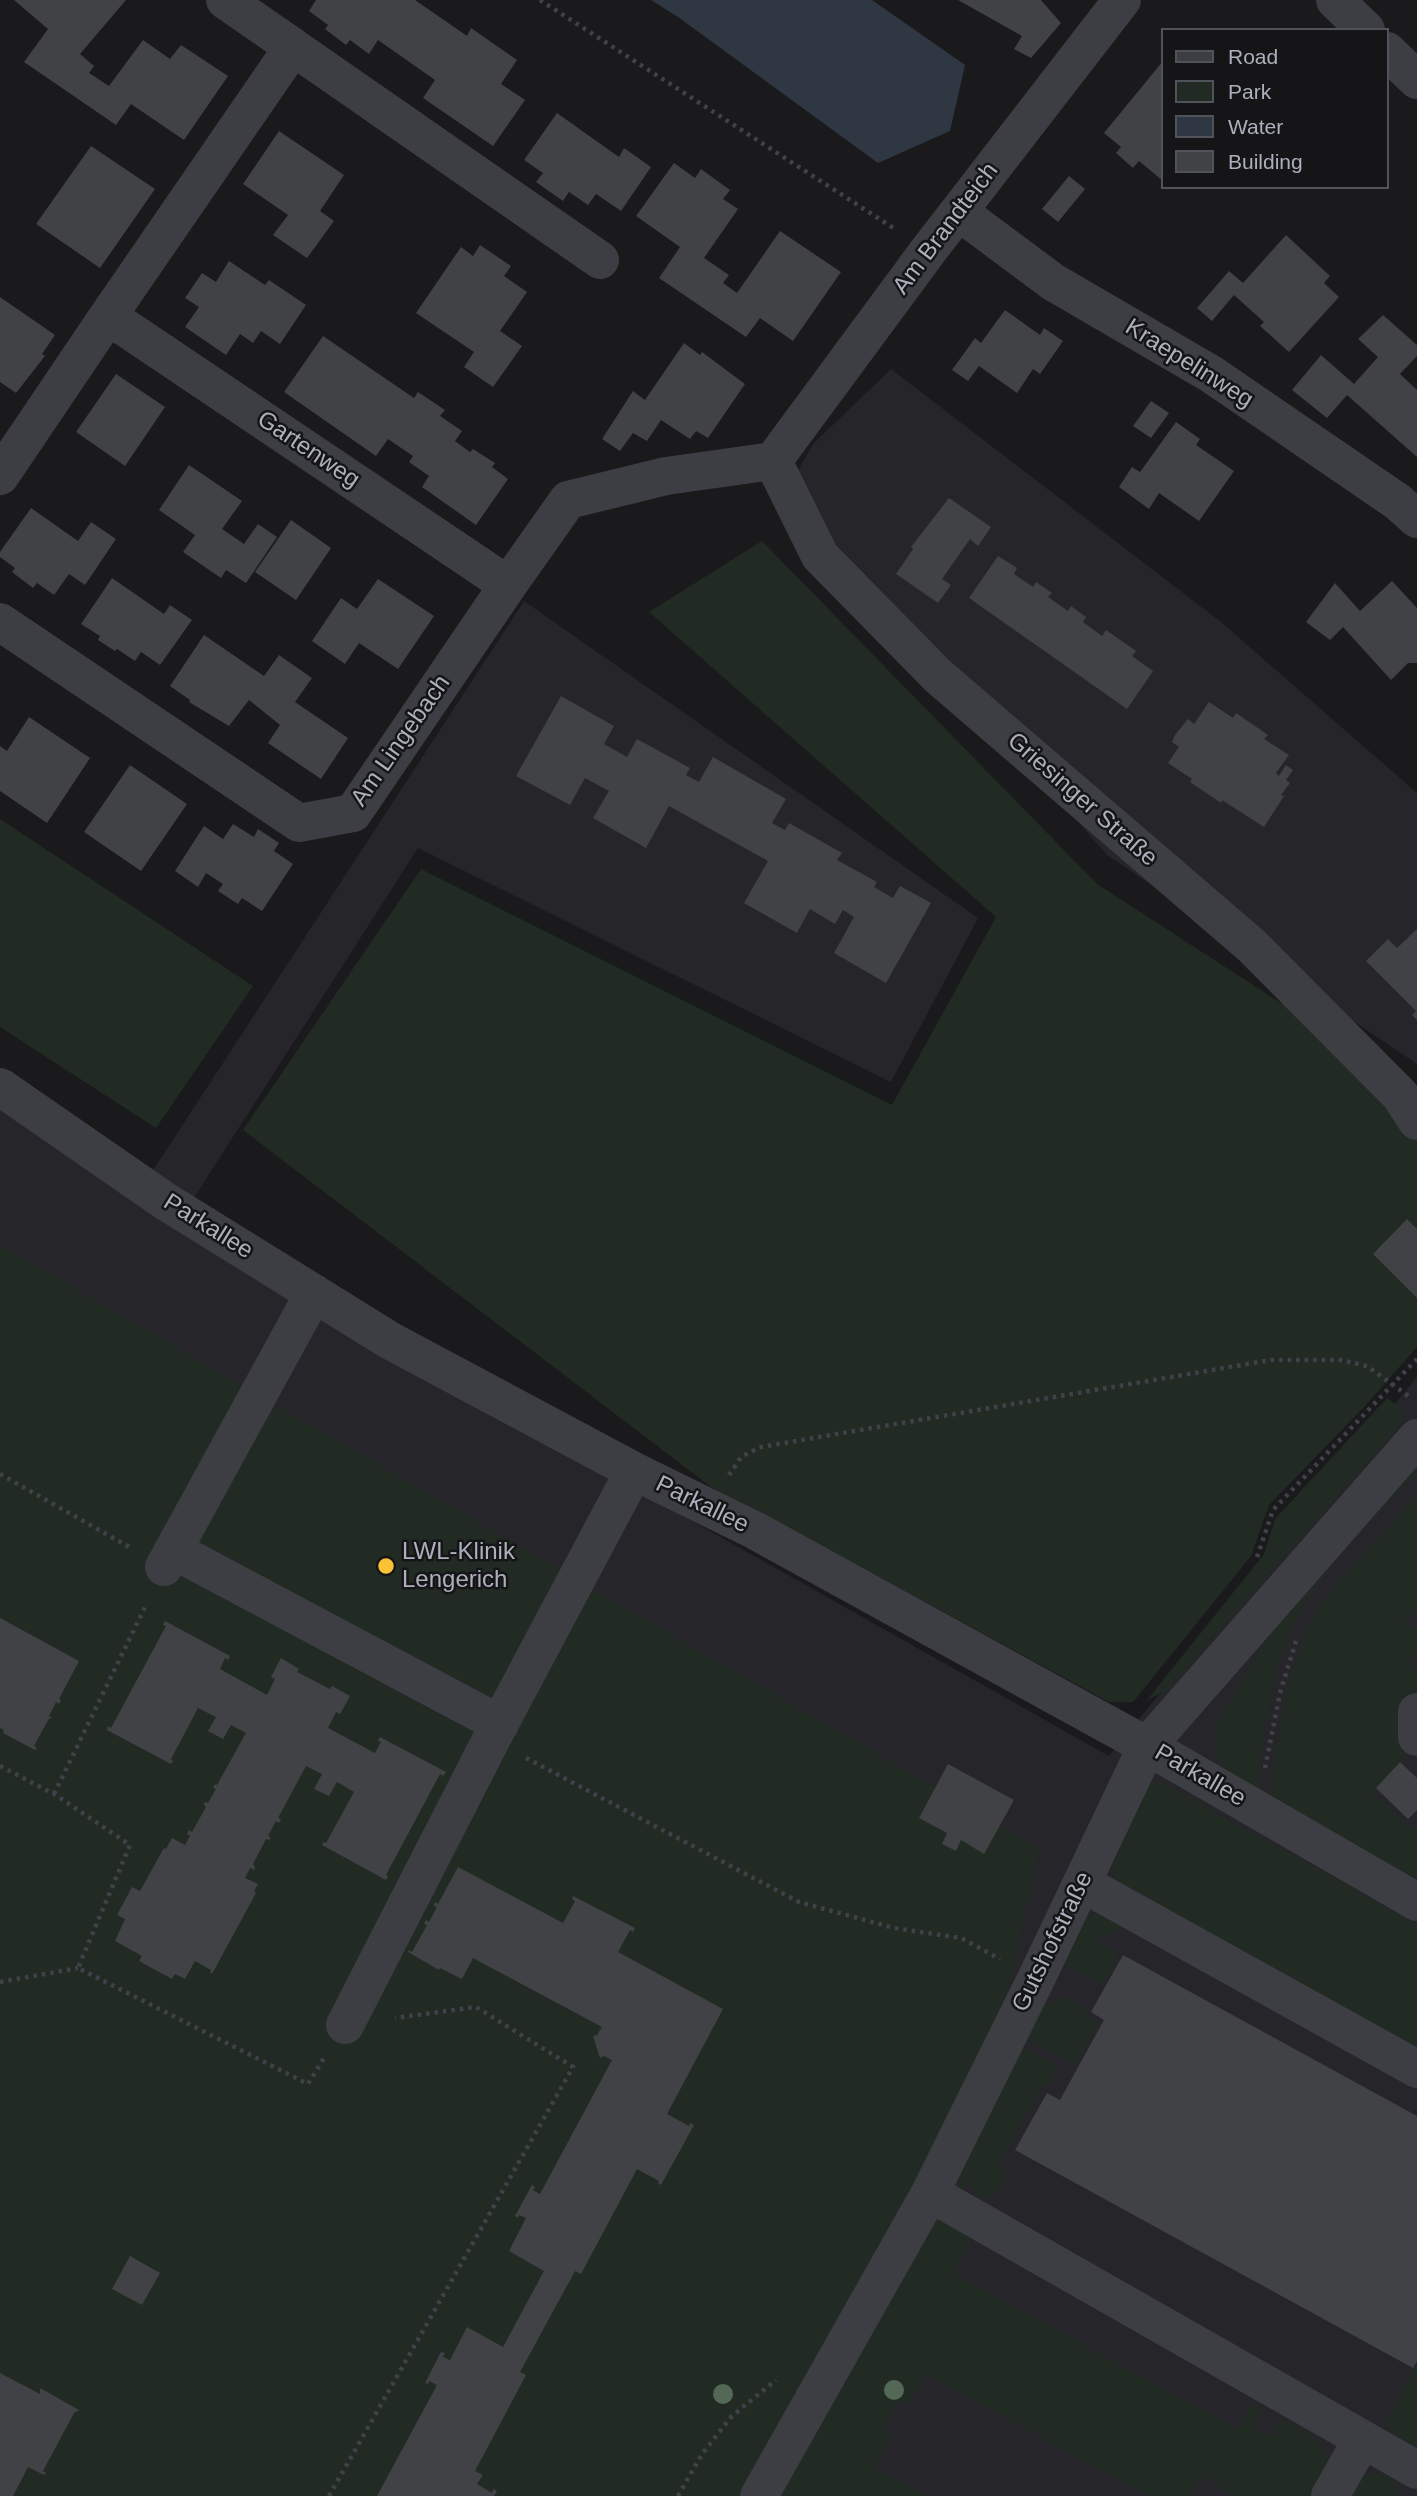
<!DOCTYPE html>
<html>
<head>
<meta charset="utf-8">
<style>
  body { margin:0 }
  #map { position:relative; width:1417px; height:2496px; overflow:hidden; background:#1a1a1c; font-family:Arial,sans-serif }
  canvas { display:block }
  .legend { position:absolute; left:1161px; top:28px; width:228px; height:161px; box-sizing:border-box; background:#151518; border:2px solid #51535a; margin:0; padding:9px 12px; list-style:none; font-size:21px; color:#acb0bc }
  .legend li { display:flex; align-items:center; gap:14px; height:35px }
  .legend b { width:35px; border:2px solid #51535a }
</style>
</head>
<body>
<div id="map">
<canvas width="1417" height="2496"></canvas>
<ul class="legend">
<li><b style="height:9px;background:#3d3d44"></b>Road</li>
<li><b style="height:19px;background:#212b23"></b>Park</li>
<li><b style="height:19px;background:#2f3842"></b>Water</li>
<li><b style="height:19px;background:#414246"></b>Building</li>
</ul>
</div>
<script>
const ctx = document.querySelector('canvas').getContext('2d');
ctx.lineJoin = 'round';
function paint(path, color) {
  ctx.fillStyle = color;
  ctx.fill(path, 'evenodd');
}
function trace(path, color, width, dash) {
  ctx.strokeStyle = color;
  ctx.lineWidth = width;
  ctx.lineCap = dash ? 'butt' : 'round';
  ctx.setLineDash(dash || []);
  ctx.stroke(path);
}
function drawText(font, color, halo, rows, align = 'center') {
  ctx.font = font + ' Arial,sans-serif';
  ctx.lineWidth = 5;
  ctx.setLineDash([]);
  ctx.textBaseline = 'middle';
  ctx.strokeStyle = halo;
  ctx.fillStyle = color;
  for (const [text, x, y, turn = 0] of rows) {
    ctx.save();
    ctx.translate(x, y);
    ctx.rotate((+turn || 0) * Math.PI / 180);
    ctx.textAlign = isNaN(turn) ? turn : align;
    if (halo) ctx.strokeText(text, 0, 0);
    ctx.fillText(text, 0, 0);
    ctx.restore();
  }
}
const built = new Path2D(`
  M891 369 1221 622 1417 793V1064L1107 855 799 503 797 472 813 444Z
  M524 601 978 918 891 1082 418 848 174 1229 1109 1756 1417 1377V2496H0V1103L133 1201Z`);
const green = new Path2D(`
  M762 541 1097 884 1417 1091V1347L1365 1406 1269 1505 1251 1556 1133 1702H1109L813 1541 736 1506 243 1130 421 869 892 1105 996 917 649 612Z
  M0 819 253 986 156 1128 0 1027Z
  M0 1245 1039 1848 978 2126 1020 2045 1058 2066 1050 2084 1044 2082 997 2166 1006 2174C1003 2180 1000 2190 996 2194 983 2207 970 2186 966 2178L957 2221 973 2236 953 2273 1238 2430 1253 2404 1262 2408 1252 2427 1270 2437 1281 2419C1301 2429 1334 2443 1328 2471 1325 2479 1318 2488 1314 2496H1236L1202 2476 1190 2496H1149L925 2374 910 2401 898 2402 882 2430 891 2436 874 2467 927 2496H0Z
  M1387 1398 1403 1410V1421L1175 1680 1165 1691 1147 1700 1264 1554 1275 1519Z
  M1417 1454V1471C1372 1521 1315 1571 1289 1635 1268 1685 1263 1740 1258 1792 1228 1773 1208 1766 1216 1725L1276 1625Z
  M1417 1495V1610L1403 1624 1417 1630V1652L1407 1664 1417 1672V1682L1404 1703 1410 1754 1401 1757 1400 1762 1372 1793 1413 1829 1417 1828V1880L1270 1799 1284 1697 1305 1634 1321 1602Z
  M1160 1782 1417 1924V2054L1120 1888 1113 1871 1114 1860 1150 1783Z
  M1102 1911 1131 1925 1094 1941 1118 1953 1103 1985 1058 1961 1082 1917Z
  M1058 1996 1087 2010 1086 2017 1098 2023 1075 2064 1027 2038 1030 2035 1023 2032 1040 1998 1053 2005Z
  M1417 2361V2449L1397 2436 1387 2424Z
  M1371 2473 1389 2477 1395 2481V2496H1342L1355 2479Z`);
const water = new Path2D(`
  M651 0H872L965 65 950 131 878 163 678 17Z`);
const building = new Path2D(`
  M14 0H126L80 54 94 66 89 73 109 86 143 40 170 59 181 45 228 76 184 140 131 104 116 125 24 62 48 29Z
  M316 0H415L467 36 471 28 517 60 501 84 525 100 493 146 423 98 435 80 378 40 369 54 350 40 346 45 325 29 328 25 309 11Z
  M958 0H1041L1061 23 1031 58 1014 49 1022 36Z
  M1163 61V181L1139 161 1133 168 1116 153 1121 147 1104 133Z
  M557 113 619 157 624 148 651 167 621 211 596 194 588 205 569 192 563 201 536 182 543 173 524 160Z
  M279 131 344 175 320 211 334 221 307 258 273 235 288 215 243 184Z
  M91 146 155 189 100 268 36 224Z
  M674 163 695 178 701 169 730 190 723 199 738 209 704 258 729 275 723 283 737 293 780 231 841 272 793 341 760 318 746 337 659 278 680 247 636 216Z
  M1069 176 1085 189 1058 222 1042 209Z
  M1286 235 1330 276 1324 283 1339 297 1289 352 1260 326 1264 322 1234 295 1212 321 1197 308 1229 271 1243 283Z
  M480 245 511 266 504 276 527 292 500 331 522 346 493 387 464 367 474 352 416 313 461 247 473 256Z
  M229 261 265 285 269 280 306 305 280 344 261 331 253 343 240 334 226 355 185 327 199 307 185 298 202 273 216 282Z
  M0 297 55 335 42 354 45 356 16 393 0 382Z
  M1005 310 1040 335 1044 328 1063 341 1040 374 1033 369 1017 393 979 366 968 381 952 370 975 338 981 343Z
  M1383 315 1417 345V356L1400 374 1417 390V457L1347 395 1327 418 1292 390 1321 355 1354 384 1378 357 1358 339Z
  M323 336 414 398 418 392 445 410 440 416 462 431 455 441 470 452 473 449 495 463 492 467 508 479 476 525 422 487 429 476 409 462 413 456 388 439 376 456 284 392Z
  M684 343 700 355 702 352 745 384 708 438 696 431 690 439 661 420 647 441 633 433 620 451 602 439 633 391 645 400Z
  M116 374 165 407 125 466 76 432Z
  M1151 401 1169 413 1151 438 1133 426Z
  M1176 422 1200 439 1196 445 1234 471 1199 521 1159 493 1149 509 1119 487 1132 467 1140 472Z
  M189 465 242 501 222 529 244 544 258 524 277 537 246 583 226 570 221 578 183 552 195 535 159 510Z
  M949 498 991 527 978 546 970 539 942 579 951 585 938 603 896 574 913 549 911 547Z
  M31 508 78 541 91 522 116 539 85 585 69 574 54 595 37 583 33 588 12 572 15 568 0 557V552Z
  M291 520 331 548 296 600 255 572Z
  M998 556 1017 568 1014 574 1033 587 1036 582 1052 593 1048 597 1068 611 1071 606 1086 617 1083 622 1102 636 1106 630 1136 651 1132 656 1153 671 1127 709 969 598Z
  M112 578 164 614 170 605 192 620 160 665 141 652 135 661 117 649 115 651 98 640 100 636 81 624Z
  M378 579 434 616 398 669 359 643 345 664 312 641 341 598 357 609Z
  M1392 581 1417 608V663H1408L1391 680 1343 627 1330 640 1306 622 1335 583 1360 611Z
  M204 635 264 676 279 655 312 678 295 702 348 738 321 779 268 743 280 725 249 700 229 726 189 702 190 700 170 686Z
  M561 696 614 726 604 744 627 757 637 739 690 768 686 775 699 782 713 757 786 799 772 823 785 830 789 823 842 853 837 860 877 882 874 887 893 898 900 886 931 903 886 983 834 953 854 917 843 910 835 924 810 909 797 933 744 903 768 861 669 806 646 848 593 818 609 791 585 778 570 805 516 776Z
  M1209 702 1233 718 1236 713 1268 735 1264 739 1289 755 1276 773 1279 776 1286 765 1293 770 1286 780 1290 783 1281 795 1284 796 1264 827 1222 800 1221 803 1190 782 1192 779 1168 763 1179 747 1172 742 1175 735 1188 719 1194 724Z
  M29 717 90 758 47 823 0 791V746L7 751Z
  M130 765 187 804 141 871 84 832Z
  M233 824 254 837 258 829 279 843 274 851 293 864 262 911 242 898 238 904 218 891 223 884 206 873 198 887 175 871 204 826 223 839Z
  M1417 929V1020L1412 1015 1416 1011 1366 961 1388 939 1397 948Z
  M1407 1219 1417 1229V1298L1373 1254Z
  M0 1618 79 1661 59 1699 61 1700 59 1704 56 1702 49 1716 52 1717 48 1720 34 1746 37 1748 35 1750 3 1733 4 1730 0 1728Z
  M165 1621 230 1656 228 1660 225 1658 220 1669 267 1695 275 1679 271 1677 281 1658 299 1669 297 1672 330 1689 332 1686 350 1696 340 1714 336 1712 328 1728 375 1753 381 1742 378 1741 380 1737 446 1772 443 1776 440 1774 386 1875 388 1877 386 1880 322 1845 324 1842 326 1843 354 1792 337 1782 329 1796 314 1789 322 1774 306 1766 278 1818 281 1819 279 1823 276 1821 268 1836 271 1838 269 1840 266 1839 253 1864 255 1867 254 1870 250 1868 245 1878 258 1884 254 1891 256 1893 212 1974 210 1972 211 1970 195 1961 185 1979 175 1974 172 1979 139 1961 142 1956 115 1941 125 1919 117 1915 132 1887 140 1891 164 1848 166 1849 172 1838 185 1845 190 1836 187 1834 189 1830 192 1832 206 1807 204 1805 205 1802 208 1803 216 1789 213 1788 215 1784 217 1785 246 1733 231 1725 223 1739 208 1731 216 1717 198 1708 171 1759 173 1761 171 1764 107 1730 108 1726 111 1728 166 1626 163 1625Z
  M1400 1762 1417 1778V1810L1408 1819 1376 1788Z
  M948 1764 1014 1800 984 1854 961 1840 956 1851 942 1844 947 1833 919 1818Z
  M458 1867 563 1923 575 1901 572 1899 573 1896 635 1928 633 1932 630 1930 618 1952 723 2009 667 2114 689 2126 690 2123 694 2125 661 2185 658 2183 659 2181 637 2169 581 2274 575 2271 520 2372 526 2375 475 2471 483 2475 477 2484 492 2493 493 2489 497 2491 494 2496H377L437 2385 429 2381 428 2384 425 2383 441 2352 445 2353 443 2357 450 2360 467 2327 503 2347 544 2271 509 2251 526 2218 519 2215 518 2218 515 2216 532 2185 535 2187 533 2190 540 2194 612 2060 604 2056 600 2058 593 2036 597 2035 602 2027 473 1958 462 1979 440 1968 439 1970 408 1952 409 1950 412 1952 427 1925 424 1924 426 1920 429 1922 437 1907 434 1906 435 1902 438 1904Z
  M1123 1955 1417 2116V2361L1413 2368 1015 2150 1047 2093 1060 2100 1104 2020 1091 2012Z
  M130 2256 160 2273 142 2305 112 2289Z
  M0 2373 40 2394V2388L79 2410 74 2413 43 2471 46 2473 44 2475 28 2467 13 2496H0Z`);
const path = new Path2D(`
  M540 0 895 229
  M0 1474 131 1548
  M729 1475 742 1456 761 1447 1271 1360H1341L1367 1366 1411 1398
  M1257 1557 1273 1510 1417 1359
  M526 1758 799 1902 894 1928 961 1938 1000 1959
  M0 1766 54 1794 130 1845 78 1968 308 2084 324 2058
  M1265 1768 1280 1693 1296 1641
  M54 1794 147 1603
  M0 1982 78 1968
  M329 2496 573 2067 476 2007 395 2018
  M678 2496 702 2454 732 2416 776 2380`);
const minor = new Path2D(`
  M225 0 293 47
  M1335 0 1366 30
  M1387 51 1417 80
  M959 212 1053 282 1211 374 1398 502 1417 519
  M773 461 820 556 938 676 1252 946 1400 1095 1417 1121
  M773 461 928 251 1122 0
  M0 476 108 316
  M508 585 108 316 293 47 600 260
  M0 622 299 823 353 813 508 585 568 500 666 476 773 461
  M0 1087 165 1201 389 1340 634 1471 756 1531 1147 1746 1417 1902
  M173 1550 500 1724
  M164 1567 314 1293
  M1417 1712V1737
  M1082 1883 1417 2069
  M345 2025 491 1740 634 1471
  M930 2193 1417 2470
  M759 2496 930 2193 1037 1977 1147 1746 1417 1438
  M1330 2496 1362 2440`);
const trees = [
  [894,2390],
  [723,2394]
];
const markers = [
  [386,1566,9,"#f9c335"]
];
const streetNames = [
  ["Am Brandteich",946,229,-53],
  ["Kraepelinweg",1189,364,32],
  ["Gartenweg",308,450,34],
  ["Am Lingebach",401,741,-55],
  ["Griesinger Straße",1082,800,41],
  ["Parkallee",208,1227,32],
  ["Parkallee",702,1505,26],
  ["Parkallee",1200,1776,30],
  ["Gutshofstraße",1053,1942,-64]
];
const poiNames = [
  ["LWL-Klinik",402,1552],
  ["Lengerich",402,1580]
];
paint(built, '#26262a');
paint(green, '#212b23');
paint(water, '#2f3842');
paint(building, '#414246');
trace(path, '#414249', 4.5, [3.5, 5]);
trace(minor, '#3d3d44', 38);
ctx.fillStyle = '#546857';
for (const [x, y] of trees) {
  ctx.beginPath();
  ctx.arc(x, y, 10, 0, 2 * Math.PI);
  ctx.fill();
}
for (const [x, y, r, color] of markers) {
  const dot = new Path2D();
  dot.arc(x, y, r, 0, 2 * Math.PI);
  ctx.fillStyle = color;
  ctx.fill(dot);
  trace(dot, '#151518', 2.5);
}
drawText('24px', '#acb0bc', '#151518', streetNames);
drawText('24px', '#acb0bc', '#151518', poiNames, 'left');
</script>
</body>
</html>
